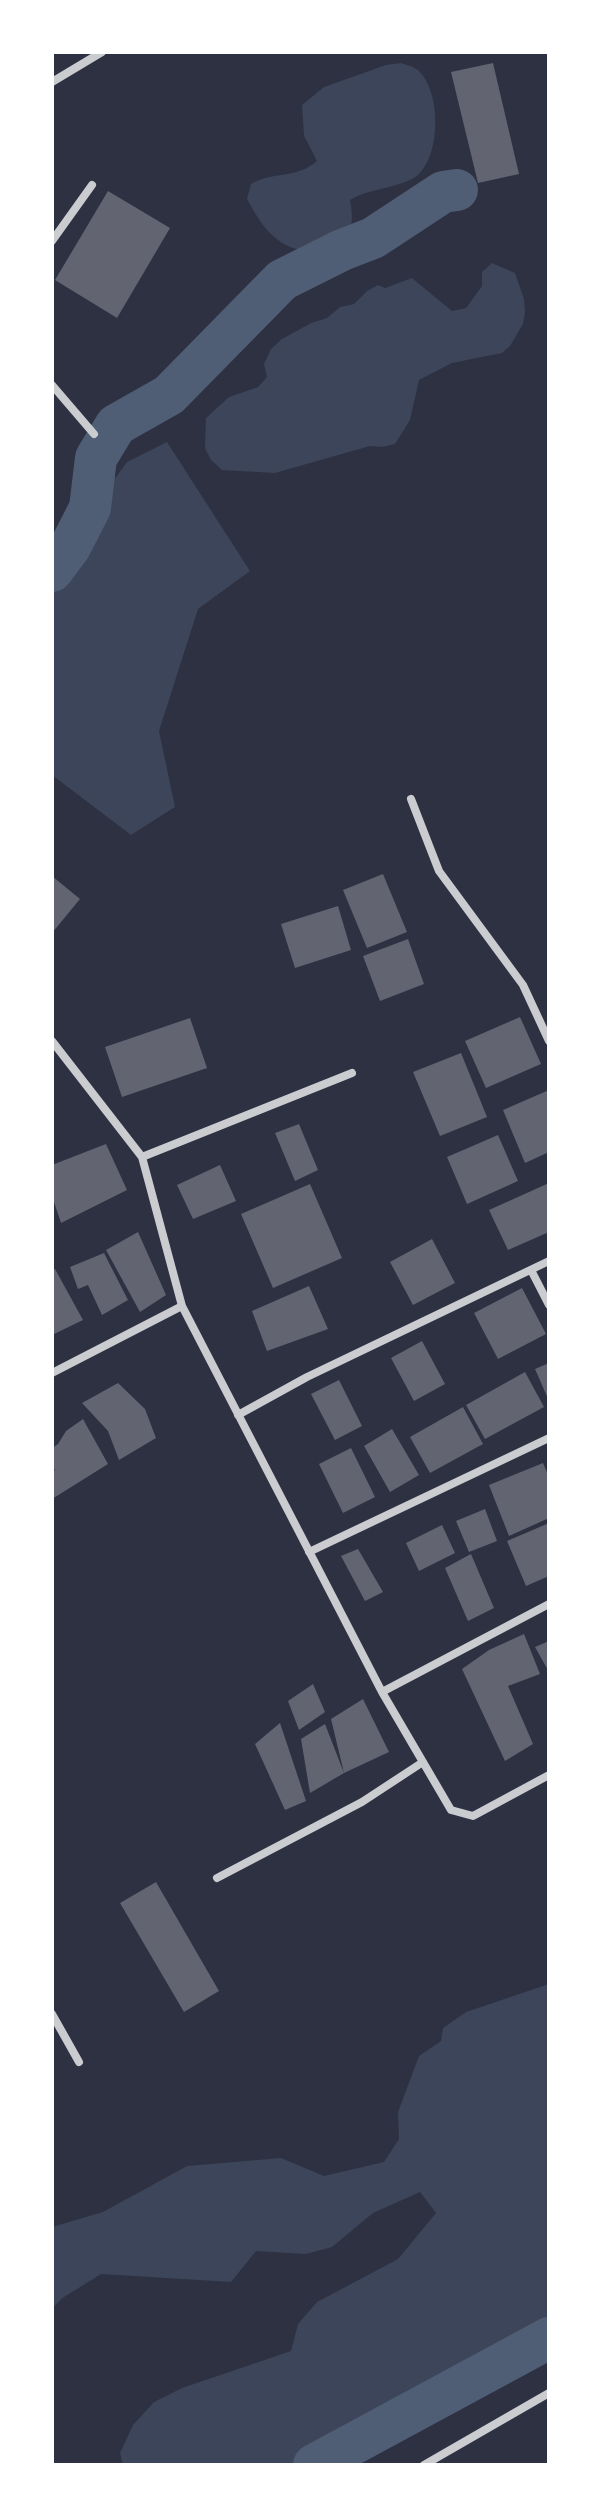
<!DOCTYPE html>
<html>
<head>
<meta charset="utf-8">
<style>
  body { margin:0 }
  #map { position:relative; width:601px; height:2517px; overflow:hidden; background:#2d3142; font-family:"DM Sans",sans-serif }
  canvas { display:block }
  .frame { position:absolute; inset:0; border:54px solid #fff; pointer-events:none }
</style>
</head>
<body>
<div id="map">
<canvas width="601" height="2517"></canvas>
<div class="frame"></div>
</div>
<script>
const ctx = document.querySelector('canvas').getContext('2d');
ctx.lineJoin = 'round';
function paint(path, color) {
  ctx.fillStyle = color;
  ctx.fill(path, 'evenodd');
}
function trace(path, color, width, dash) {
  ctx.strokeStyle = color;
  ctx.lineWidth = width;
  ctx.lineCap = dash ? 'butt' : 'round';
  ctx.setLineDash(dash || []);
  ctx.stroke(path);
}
const green = new Path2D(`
  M401 63C406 65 413 66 418 70 441 91 441 152 419 174 404 188 369 188 350 200 356 231 349 241 318 248 310 249 301 251 293 248 270 240 258 219 247 199L251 184C273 171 297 179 317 161L304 136 302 105 324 87 386 65Z
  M492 263 515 273 524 299 525 312 523 324 510 346 502 353 452 363 419 380 410 420 395 444 382 447 370 446 275 473 222 470 211 460 205 448 206 418 229 397 258 387 267 377 264 364 271 349 282 339 311 323 327 318 340 307 354 304 367 291 378 285 385 288 412 278 452 311 466 308 482 286V272Z
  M167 442 250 571 198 609 159 731 175 807 131 835 52 775V565L127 462Z
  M549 1984V2337L314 2465H123L120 2453 133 2425 154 2402 182 2388 291 2351 298 2324 317 2302 398 2259 436 2213 420 2192 373 2213 332 2247 306 2254 256 2251 231 2282 101 2274 61 2299 52 2309V2227L103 2212 187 2166 281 2158 324 2176 384 2162 399 2139 398 2112 419 2056 441 2041 443 2028 466 2012Z`);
const canal = new Path2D(`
  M52 571 70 547 90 508 96 458 116 425 169 395 282 280 342 250 373 238 443 192 457 190
  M314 2465 549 2338`);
const building = new Path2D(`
  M493 63 519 174 478 183 451 72Z
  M108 191 170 228 117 318 55 280Z
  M383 874 407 932 367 948 343 890Z
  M52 876 80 899 52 933Z
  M338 906 351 950 295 968 281 924Z
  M408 939 424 984 380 1001 363 956Z
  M520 1017 541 1064 486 1088 465 1041Z
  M190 1018 207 1068 122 1097 105 1047Z
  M461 1053 487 1117 440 1136 413 1072Z
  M549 1090V1152L525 1163 503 1110Z
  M299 1124 318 1170 295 1181 275 1133Z
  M498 1135 518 1181 467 1204 447 1157Z
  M106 1144 127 1190 61 1223 52 1196V1165Z
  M220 1165 236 1201 193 1219 177 1185Z
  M549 1183V1232L508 1250 489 1210Z
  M310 1184 342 1258 273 1288 241 1214Z
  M138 1232 166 1295 140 1312 106 1250Z
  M432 1239 455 1283 413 1305 390 1262Z
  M104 1253 128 1300 102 1315 88 1285 78 1289 70 1267Z
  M55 1269 83 1320 52 1335V1270Z
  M309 1286 328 1329 267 1351 252 1311Z
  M522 1288 546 1334 498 1359 474 1313Z
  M422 1341 445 1384 414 1401 391 1358Z
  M549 1363V1401L535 1369Z
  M525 1372 544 1407 485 1439 466 1405Z
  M339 1380 362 1426 335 1440 311 1394Z
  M118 1383 145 1409 156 1438 119 1460 108 1431 82 1403Z
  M463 1407 483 1444 430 1473 410 1437Z
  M83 1419 108 1464 52 1499V1472L55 1470 52 1465V1448L58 1444 66 1431Z
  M392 1429 419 1475 390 1492 364 1446Z
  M351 1448 375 1497 343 1513 319 1464Z
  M543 1463 549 1477V1518L509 1536 489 1485Z
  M485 1509 497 1541 469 1552 456 1521Z
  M549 1523V1576L526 1586 507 1541Z
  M442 1525 455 1553 419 1571 406 1543Z
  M358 1549 383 1592 365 1601 341 1556Z
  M471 1554 494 1608 468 1621 445 1568Z
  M524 1634 540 1674 508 1686 533 1744 505 1761 462 1669 489 1650Z
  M549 1641V1672L535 1647Z
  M313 1684 325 1712 299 1730 288 1701Z
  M363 1699 389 1752 344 1773 331 1719Z
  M280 1723 306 1801 285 1810 255 1744Z
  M325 1724 344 1773 310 1793 301 1739Z
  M156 1882 219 1991 184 2012 120 1903Z`);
const minor = new Path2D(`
  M52 82 102 52
  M52 241 92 185
  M52 385 94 434
  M411 799 439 871 523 985 549 1041
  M52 1041 142 1157 182 1306 382 1692 451 1810 473 1816 549 1775
  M142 1157 352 1073
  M531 1270 549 1305
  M52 1373 182 1306
  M238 1415 307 1377 549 1261
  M309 1552 549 1438
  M382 1692 549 1604
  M217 1878 362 1802 423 1762
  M52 2014 79 2062
  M424 2465 549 2393`);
paint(green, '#3c4559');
trace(canal, '#4f5d75', 42);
paint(building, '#626471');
trace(minor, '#caccd0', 8);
</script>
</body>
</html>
